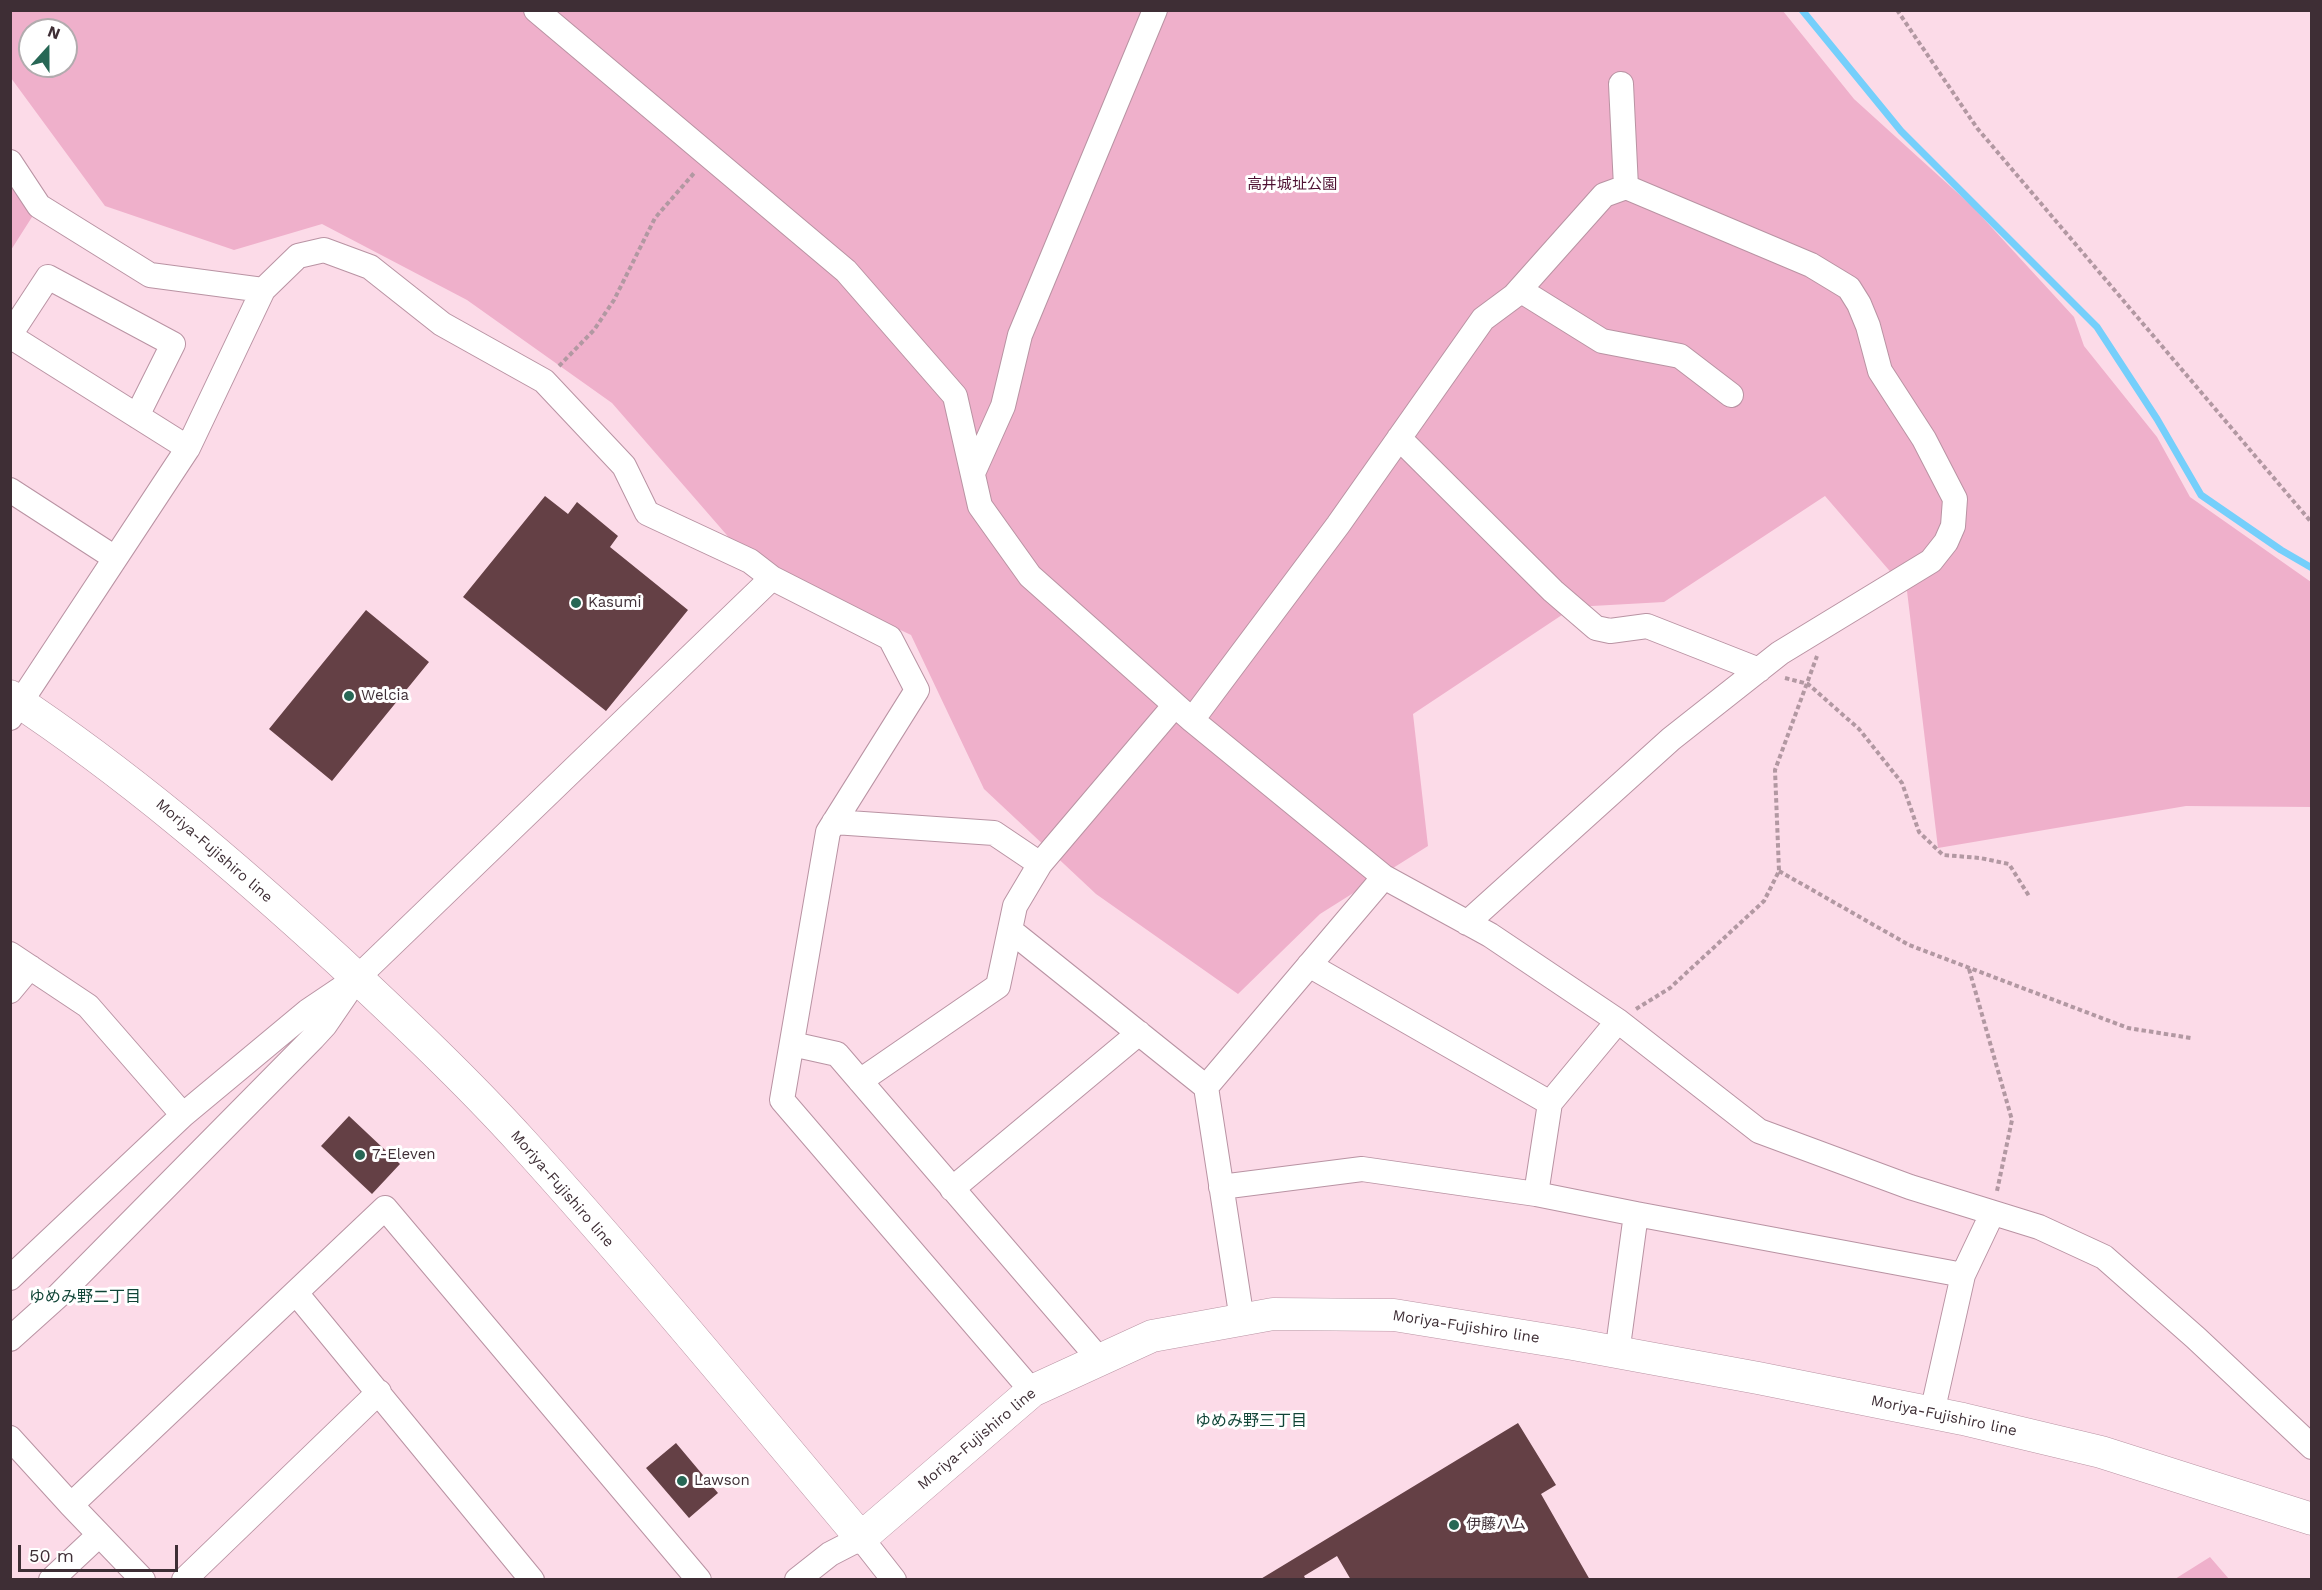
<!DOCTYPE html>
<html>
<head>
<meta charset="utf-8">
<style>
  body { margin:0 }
  #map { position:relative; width:2322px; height:1590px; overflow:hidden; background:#fcdbe8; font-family:"Work Sans",sans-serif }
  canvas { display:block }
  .frame { position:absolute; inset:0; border:12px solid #3e2e35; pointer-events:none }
  .north { position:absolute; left:18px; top:18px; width:60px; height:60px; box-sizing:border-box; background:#fff; border:2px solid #b2abae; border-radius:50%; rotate:21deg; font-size:16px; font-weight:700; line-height:24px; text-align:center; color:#3e2e35 }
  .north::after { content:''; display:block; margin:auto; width:21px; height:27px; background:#276755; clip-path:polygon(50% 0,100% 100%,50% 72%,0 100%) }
  .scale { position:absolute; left:18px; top:1545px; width:160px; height:27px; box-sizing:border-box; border:3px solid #3e2e35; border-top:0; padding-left:8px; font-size:18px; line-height:21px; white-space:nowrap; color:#3e2e35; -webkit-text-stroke:4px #fff; paint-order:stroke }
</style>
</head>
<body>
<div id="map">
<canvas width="2322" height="1590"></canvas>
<div class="frame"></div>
<div class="north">N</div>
<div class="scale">50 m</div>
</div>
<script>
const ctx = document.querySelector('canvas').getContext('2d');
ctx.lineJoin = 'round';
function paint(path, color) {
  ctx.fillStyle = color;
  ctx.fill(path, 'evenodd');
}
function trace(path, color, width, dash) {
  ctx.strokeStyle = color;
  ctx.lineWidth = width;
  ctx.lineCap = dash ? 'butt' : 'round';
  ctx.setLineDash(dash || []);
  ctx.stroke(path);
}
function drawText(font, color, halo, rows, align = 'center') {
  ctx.font = font + ' "Work Sans","Noto Sans JP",sans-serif';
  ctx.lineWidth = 6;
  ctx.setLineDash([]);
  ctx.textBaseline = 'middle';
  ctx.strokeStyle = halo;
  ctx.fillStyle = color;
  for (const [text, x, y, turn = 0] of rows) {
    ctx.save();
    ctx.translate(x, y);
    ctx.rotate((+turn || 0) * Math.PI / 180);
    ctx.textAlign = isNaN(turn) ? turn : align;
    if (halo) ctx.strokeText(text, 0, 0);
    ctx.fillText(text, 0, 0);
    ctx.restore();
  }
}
const green = new Path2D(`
  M11 10 1783 11 1854 99 1972 206 2074 317 2084 346 2157 437 2190 497 2311 582V807L2186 806 1938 848 1907 591 1825 496 1664 602 1574 607 1413 714 1428 846 1320 914 1238 994 1096 894 984 789 911 635 745 556 612 403 467 300 322 224 234 250 105 206 11 78ZM30 30H66V66H30Z
  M11 162 39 206 11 250Z
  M2210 1557 2229 1579H2175Z`);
const stream = new Path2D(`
  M1802 10 1901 131 2097 327 2157 419 2201 495 2281 550 2312 568`);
const building = new Path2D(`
  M545 496 568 514 577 502 618 536 610 547 688 610 606 711 463 597Z
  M366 610 429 662 332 781 269 729Z
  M349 1116 400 1164 372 1194 321 1146Z
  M1518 1423 1556 1485 1541 1494 1590 1580H1351L1337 1556 1304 1576 1306 1580H1259Z
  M676 1443 718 1493 689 1518 646 1468Z`);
const path = new Path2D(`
  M1897 10 1977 128 2312 523
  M559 366 594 330 614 300 655 218 695 172
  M1785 678 1808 684 1859 729 1902 783 1919 832 1943 855 1980 858 2009 864 2029 896
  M1779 871 1909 945 2128 1028 2191 1038
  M1969 969 2012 1120 1997 1191
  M1636 1009 1670 988 1764 901 1779 871 1775 770 1817 656`);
const minor = new Path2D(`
  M536 10 846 271 955 396 980 506 1030 576 1192 720 1384 877 1490 935 1618 1021 1759 1131 1910 1187 2039 1227 2104 1257 2196 1338 2312 1447
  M1621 84 1626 187
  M10 162 39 206 150 275 263 290 298 256 324 250 370 267 442 324 544 381 624 466 647 513 750 561 772 578 890 638 917 690 828 832 782 1100 1032 1391
  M1520 290 1602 341 1680 356 1731 395
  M10 335 48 277 173 344 137 416
  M10 336 188 448
  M1399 438 1553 591 1596 628 1610 631 1647 626 1759 670
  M973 473 1003 406 1020 335 1155 10
  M10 490 115 558
  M10 718 188 448 263 290
  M1192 720 1338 525 1483 319 1514 296 1604 195 1626 187 1811 265 1849 288 1859 304 1868 326 1880 371 1924 439 1955 499 1953 526 1946 542 1931 561 1780 653 1671 739 1467 923
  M834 822 994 833 1040 864
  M1010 930 1206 1087 1242 1320
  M10 954 88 1006 183 1115
  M1309 965 1550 1103
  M10 991 30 967
  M792 1044 837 1054 1100 1360
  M860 1081 998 986 1015 906 1040 864 1175 705
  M1206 1087 1384 877
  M1221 1187 1362 1169 1536 1194
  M952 1189 1139 1033
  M1636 1214 1963 1275
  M10 1278 183 1115 308 1011 357 978 772 578
  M296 1293 532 1580
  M10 1339 59 1295 313 1038 325 1025 351 987
  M1614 1352 1619 1339 1636 1214 1536 1194 1550 1103 1618 1021
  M1932 1413 1963 1275 1992 1214
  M10 1438 71 1505 143 1580
  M71 1505 385 1208 699 1580
  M51 1580 99 1535
  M184 1580 379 1392
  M797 1580 830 1554 861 1538 894 1580`);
const major = new Path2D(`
  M10 696C128 774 235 866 339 961 402 1020 465 1079 523 1143 639 1271 749 1405 861 1538L1032 1391 1152 1336 1273 1314 1394 1315 1573 1344 1758 1378 1963 1419 2101 1452 2312 1519`);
const markers = [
  [576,603,6,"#276755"],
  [349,696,6,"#276755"],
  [360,1155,6,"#276755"],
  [682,1481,6,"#276755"],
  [1454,1525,6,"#276755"]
];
const parkNames = [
  ["高井城址公園",1292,185]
];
const poiNames = [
  ["Kasumi",588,603],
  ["Welcia",361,696],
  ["7-Eleven",372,1155],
  ["Lawson",694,1481],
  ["伊藤ハム",1466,1525]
];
const streetNames = [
  ["Moriya-Fujishiro line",214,851,41],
  ["Moriya-Fujishiro line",562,1189,49],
  ["Moriya-Fujishiro line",1466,1327,9],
  ["Moriya-Fujishiro line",1944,1416,12],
  ["Moriya-Fujishiro line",977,1439,-40]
];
const neighbourhoodNames = [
  ["ゆめみ野二丁目",85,1297],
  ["ゆめみ野三丁目",1251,1421]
];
paint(green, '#efb0cb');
trace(stream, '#75cffb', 7);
paint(building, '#644045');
trace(minor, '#b993a3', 26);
trace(major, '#b993a3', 33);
trace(path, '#b298a2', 4, [4.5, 3]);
trace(minor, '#fff', 24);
trace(major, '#fff', 32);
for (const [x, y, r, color] of markers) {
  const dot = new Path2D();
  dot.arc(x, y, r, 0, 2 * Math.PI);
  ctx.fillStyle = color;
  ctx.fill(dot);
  trace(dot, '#fff', 2);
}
drawText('15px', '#4e1132', '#fff', parkNames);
drawText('15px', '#3e2e35', '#fff', poiNames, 'left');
drawText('15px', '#3e2e35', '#fff', streetNames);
drawText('16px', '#104537', '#fff', neighbourhoodNames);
</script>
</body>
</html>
